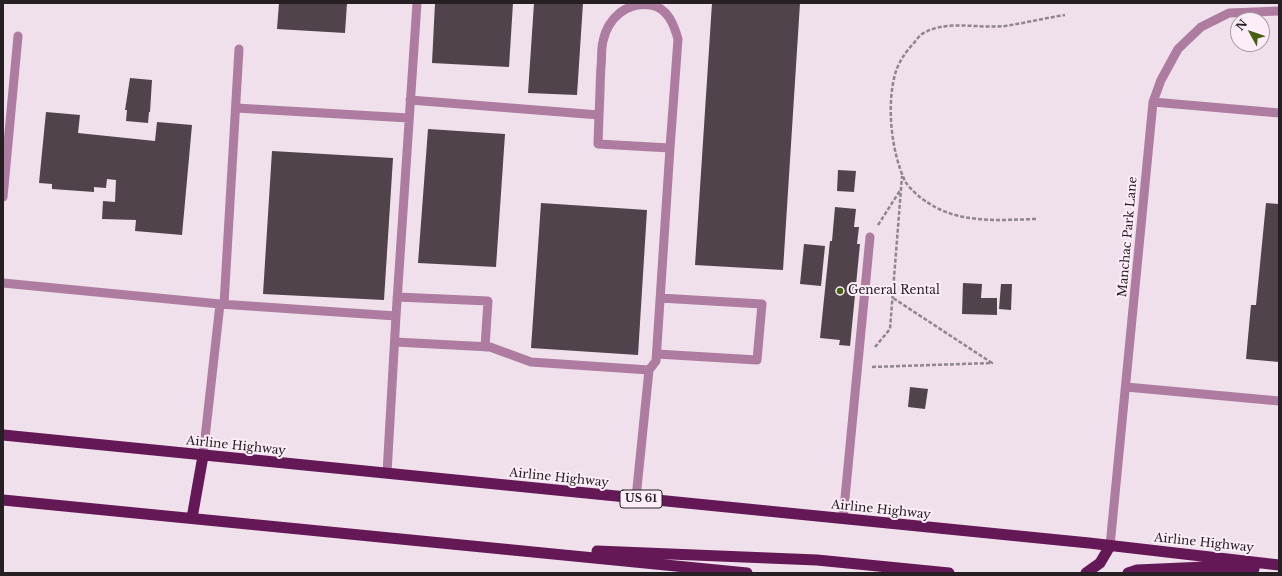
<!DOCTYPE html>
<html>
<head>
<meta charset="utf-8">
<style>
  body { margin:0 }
  #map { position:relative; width:1282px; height:576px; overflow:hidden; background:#efe0eb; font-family:"Libre Baskerville",serif }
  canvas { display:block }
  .frame { position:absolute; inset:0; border:4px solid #262024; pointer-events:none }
  .north { position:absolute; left:1230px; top:12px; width:40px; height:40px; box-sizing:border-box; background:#fdedf8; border:1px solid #a79ba3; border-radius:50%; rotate:310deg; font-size:11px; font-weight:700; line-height:16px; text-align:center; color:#262024 }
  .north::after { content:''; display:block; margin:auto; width:14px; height:18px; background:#486110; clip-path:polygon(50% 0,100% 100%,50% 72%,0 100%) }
</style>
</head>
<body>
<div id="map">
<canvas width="1282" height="576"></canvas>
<div class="frame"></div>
<div class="north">N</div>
</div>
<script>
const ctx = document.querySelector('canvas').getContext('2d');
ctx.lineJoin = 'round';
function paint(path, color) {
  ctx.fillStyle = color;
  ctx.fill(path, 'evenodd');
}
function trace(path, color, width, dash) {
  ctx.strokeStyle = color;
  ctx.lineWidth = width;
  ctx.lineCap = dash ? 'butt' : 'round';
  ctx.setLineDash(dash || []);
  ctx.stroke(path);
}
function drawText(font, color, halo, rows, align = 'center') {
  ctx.font = font + ' "Libre Baskerville",serif';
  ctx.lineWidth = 4;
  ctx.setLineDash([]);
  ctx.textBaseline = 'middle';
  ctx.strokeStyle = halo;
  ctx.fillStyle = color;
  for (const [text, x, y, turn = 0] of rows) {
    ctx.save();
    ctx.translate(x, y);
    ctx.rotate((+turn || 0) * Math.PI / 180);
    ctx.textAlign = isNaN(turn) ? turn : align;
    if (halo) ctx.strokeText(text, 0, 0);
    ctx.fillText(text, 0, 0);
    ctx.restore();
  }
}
const building = new Path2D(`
  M279 3H347L345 33 277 29Z
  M435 3H513L509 67 432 63Z
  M534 3H583L577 95 528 93Z
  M712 3H800L783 270 695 265Z
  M130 78 152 80 150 112H149L148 123 126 121 127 110H125Z
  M46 112 80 115 78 133 155 141 157 122 192 125 182 235 135 231 136 220 102 219 103 201 115 202 116 180 107 179 106 188 94 187V192L52 189V184L39 183Z
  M428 129 505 134 496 267 418 263Z
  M272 151 393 158 384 300 263 294Z
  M838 170 856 171 854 192 837 191Z
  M541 203 647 210 638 355 531 348Z
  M1266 203 1279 204V362L1246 359 1251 305H1256Z
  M835 207 856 209 854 227H859L857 244H860L850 346 839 345 840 340 820 338 830 241H832Z
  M804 244 825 246 821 286 800 284Z
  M963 283 982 284 981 298H997V315L962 314Z
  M1001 284H1012L1011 310 999 309Z
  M910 387 928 389 925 409 908 407Z`);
const path = new Path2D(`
  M1036 219C998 220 959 224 927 202 921 199 908 187 905 181 891 151 886 103 896 71 899 62 905 53 912 45 915 42 918 37 922 34 946 19 978 29 1005 26 1025 23 1045 18 1065 15
  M878 225 901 189
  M875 347 890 329 902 176
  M872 367 992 363 893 298`);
const service = new Path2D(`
  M410 100 599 115 598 144 670 148 678 39C674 25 668 8 651 5 627 1 608 18 603 41 601 49 602 58 601 66 600 82 600 98 599 115
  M1153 102 1279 113
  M236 108 409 118
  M3 197 18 36
  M3 283 220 304 396 316 387 473
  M397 297 488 301 485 347
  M224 304 239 49
  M396 316 417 3
  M395 342 490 347 531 362 649 370 636 498
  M657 354 757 360 762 304 660 298
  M649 370 656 361 670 148
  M1126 387 1279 401
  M203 456 220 304
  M843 519 870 237
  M1110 546 1153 102 1161 80 1178 49 1201 27 1229 13 1279 11`);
const trunk = new Path2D(`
  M3 435 1089 543 1279 565
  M3 500 747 573
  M192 518 203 456
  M597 551 817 560 949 573
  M1086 573 1100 563 1110 546
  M1128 573 1137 570 1205 567 1254 569`);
const markers = [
  [840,291,4,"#486110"]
];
const shields = [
  [641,499,42]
];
const shieldNames = [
  ["US 61",641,499]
];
const streetNames = [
  ["Manchac Park Lane",1128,237,-85],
  ["Airline Highway",236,446,6],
  ["Airline Highway",559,478,6],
  ["Airline Highway",881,510,6],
  ["Airline Highway",1204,543,6]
];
const poiNames = [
  ["General Rental",848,291]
];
paint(building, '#50434c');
trace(path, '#90868d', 2.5, [4, 2]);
trace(service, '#ae7ca1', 9);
trace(trunk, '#641856', 11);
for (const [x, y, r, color] of markers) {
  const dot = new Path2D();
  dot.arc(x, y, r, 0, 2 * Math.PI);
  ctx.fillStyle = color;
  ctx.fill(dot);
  trace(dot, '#fdedf8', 1.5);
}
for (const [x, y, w] of shields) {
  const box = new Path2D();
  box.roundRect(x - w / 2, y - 9, w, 18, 3);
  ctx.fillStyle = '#fdedf8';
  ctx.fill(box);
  trace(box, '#262024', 1);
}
drawText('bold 11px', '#262024', null, shieldNames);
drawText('12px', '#262024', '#fdedf8', streetNames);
drawText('12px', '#262024', '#fdedf8', poiNames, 'left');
</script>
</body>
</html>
